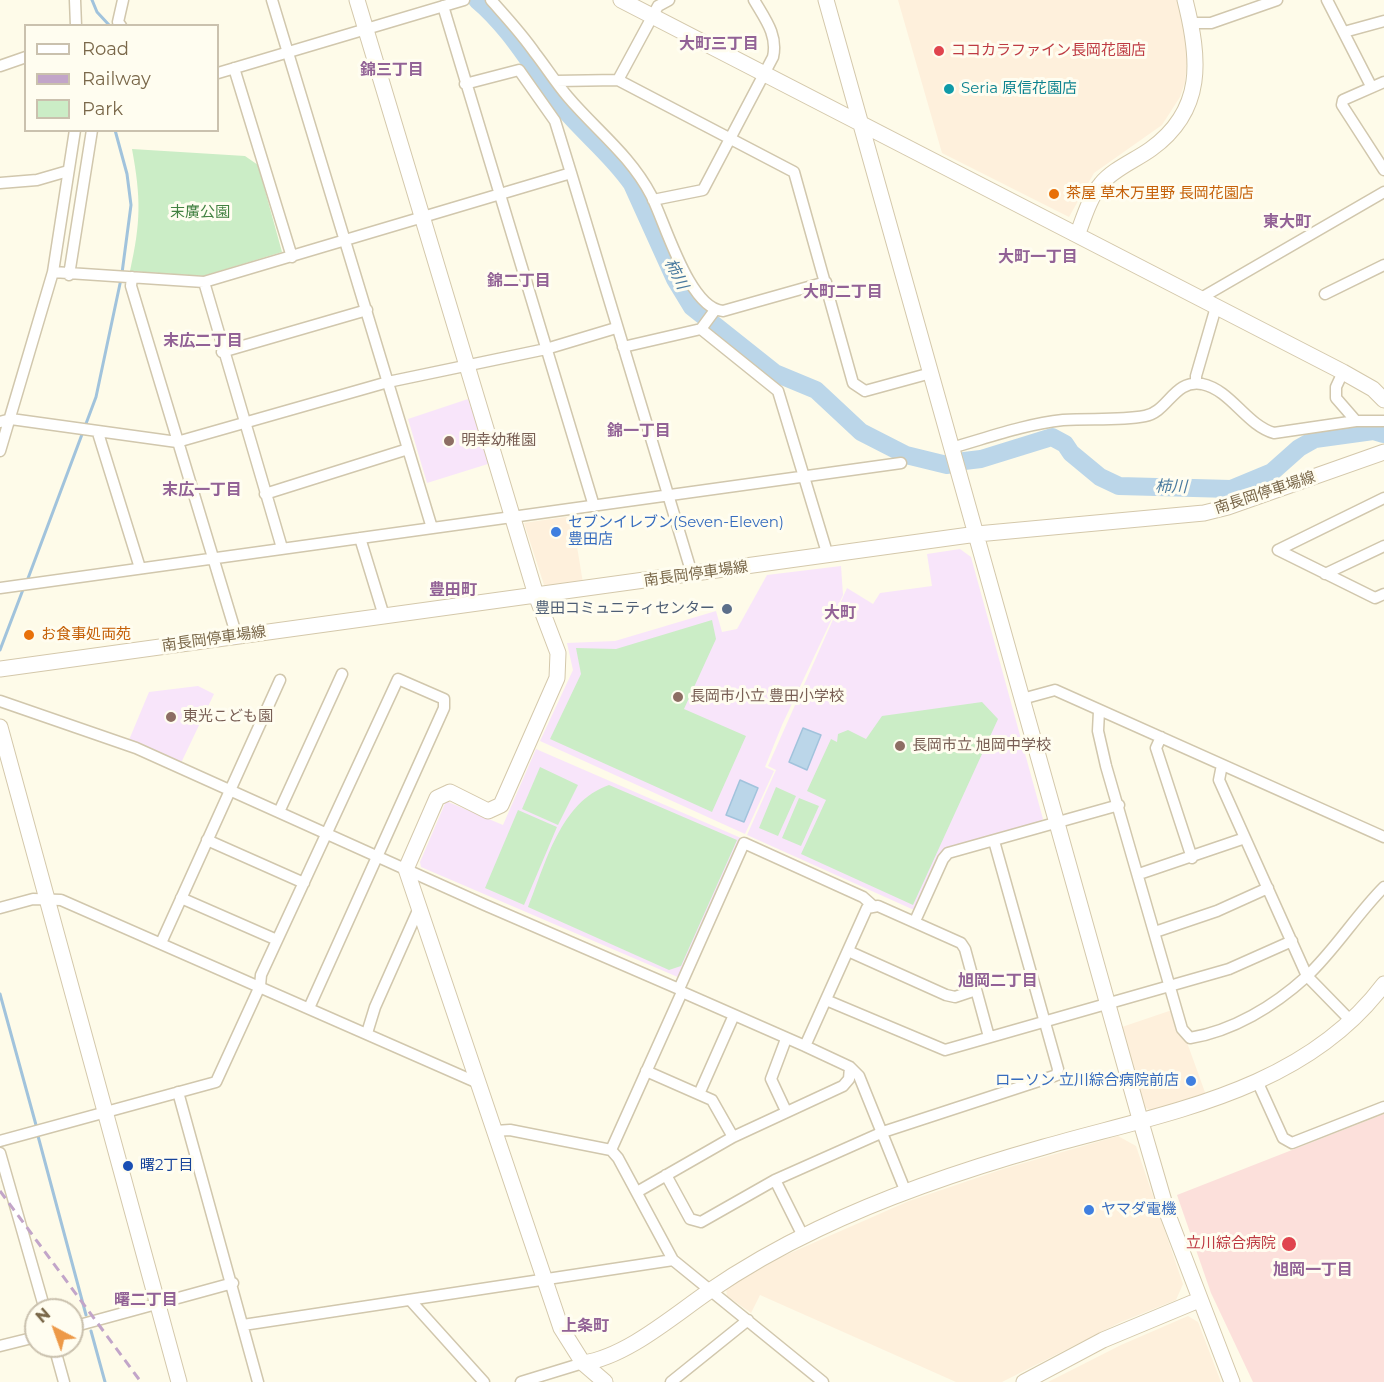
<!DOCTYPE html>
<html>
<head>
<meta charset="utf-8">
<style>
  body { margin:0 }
  #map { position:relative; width:1384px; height:1382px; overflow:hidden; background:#fefbe9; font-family:Montserrat,sans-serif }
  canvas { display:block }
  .legend { position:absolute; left:24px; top:24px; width:195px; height:108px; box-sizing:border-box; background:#fffdf0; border:2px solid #cac1ae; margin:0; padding:8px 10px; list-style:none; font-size:18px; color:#7a684a }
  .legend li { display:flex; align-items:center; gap:12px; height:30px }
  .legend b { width:30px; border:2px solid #cac1ae }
  .north { position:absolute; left:24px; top:1298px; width:60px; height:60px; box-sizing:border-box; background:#fffdf0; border:2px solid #cac1ae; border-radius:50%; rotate:319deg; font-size:16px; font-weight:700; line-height:24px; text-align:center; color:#7a684a }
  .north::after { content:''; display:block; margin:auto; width:21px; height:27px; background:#ed9948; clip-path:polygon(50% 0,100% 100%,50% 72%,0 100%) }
</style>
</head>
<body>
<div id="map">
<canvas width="1384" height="1382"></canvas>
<ul class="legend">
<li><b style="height:8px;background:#fff"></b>Road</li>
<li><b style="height:8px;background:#c2a5c9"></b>Railway</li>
<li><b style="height:16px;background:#cbedc6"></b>Park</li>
</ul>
<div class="north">N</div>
</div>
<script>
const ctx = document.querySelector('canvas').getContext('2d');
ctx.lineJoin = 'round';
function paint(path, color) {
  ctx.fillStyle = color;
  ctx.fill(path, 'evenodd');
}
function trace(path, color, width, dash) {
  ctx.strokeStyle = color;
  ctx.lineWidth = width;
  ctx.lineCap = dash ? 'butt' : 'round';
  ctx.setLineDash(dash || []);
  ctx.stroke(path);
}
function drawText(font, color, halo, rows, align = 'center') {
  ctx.font = font + ' Montserrat,"Noto Sans JP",sans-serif';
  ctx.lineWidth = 6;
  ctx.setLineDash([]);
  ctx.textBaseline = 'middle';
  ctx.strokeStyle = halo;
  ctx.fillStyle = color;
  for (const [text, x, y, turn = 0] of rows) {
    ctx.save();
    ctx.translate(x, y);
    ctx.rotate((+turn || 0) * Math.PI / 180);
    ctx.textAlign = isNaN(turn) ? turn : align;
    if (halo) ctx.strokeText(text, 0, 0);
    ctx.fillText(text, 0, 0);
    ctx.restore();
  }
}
const commercial = new Path2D(`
  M898 0H1177L1189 45 1185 82 1180 97 1162 125 1094 173 1069 217 942 153Z
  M572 516 583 583 545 588 524 523Z
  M1175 1009 1207 1098 1153 1112 1142 1106 1119 1028Z
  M1118 1136 1136 1146 1183 1284 1176 1300 1121 1322 1002 1382H956L760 1295 751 1313 727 1296 726 1289 731 1285 779 1258 909 1201 1003 1169Z
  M1188 1316 1198 1322 1221 1382H1048L1121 1345Z`);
const education = new Path2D(`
  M468 399 491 463 427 483 408 419Z
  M960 549 971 557 1043 819 1040 823 941 851 914 910 747 835 776 770 768 766 847 588 873 604 880 593 932 586 927 554Z
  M841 566 843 595 782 725 765 767 774 771 745 834 540 741 573 670 567 643 615 641 716 611 722 632 737 629 767 575Z
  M198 686 214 694 181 763 129 740 149 692Z
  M536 749 741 838 680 978 421 867 420 862 446 801 503 825Z`);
const medical = new Path2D(`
  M1384 1114V1382H1253L1211 1293 1177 1195Z`);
const green = new Path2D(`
  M132 149 245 156 258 165 282 252 203 276 130 271C141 222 141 198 132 149Z
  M712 620 716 639 684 709 746 736 712 812 550 739 581 674 576 648 616 649Z
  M982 702 998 719 913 905 801 854 826 800 807 791 831 739 837 742 838 734 848 730 866 739 882 716Z
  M540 767 578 785 558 825 522 809Z
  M609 785 737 840 681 966 669 970 528 907C546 863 560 802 609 785Z
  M776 787 796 796 778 836 759 828Z
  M799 798 819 806 801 846 782 838Z
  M518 810 557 827 524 905 485 888Z`);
const water = new Path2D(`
  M803 728 821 735 807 770 789 762Z
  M740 780 758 788 744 822 726 815Z`);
const stream = new Path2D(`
  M92 0 97 12 110 26
  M115 130 127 174 131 205 122 273
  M27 581 96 397 121 279
  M0 650 24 587
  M0 994 36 1125
  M38 1136 86 1315
  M91 1331 105 1382`);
const river = new Path2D(`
  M477 0C513 30 535 73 564 109 586 135 613 156 632 184L675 279 692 307 775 373 816 390 861 432 906 455 947 465
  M964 461 981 459 1052 437 1065 444 1071 453 1100 477 1119 486 1231 489 1272 472 1299 448 1315 439 1373 431 1383 434`);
const street = new Path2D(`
  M75 0 76 26
  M272 0 432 528
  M491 0C506 17 522 34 535 53 546 67 556 83 568 97 596 130 630 155 651 195 665 222 689 309 723 311L826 282
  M1327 0 1371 86
  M443 6 594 506
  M1191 23H1211L1277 0
  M121 26 118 22 123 0
  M1344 32 1384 21
  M0 66 26 57
  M234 68 292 257
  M218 73 464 0
  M618 80 658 6 669 0
  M556 81 618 80 794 172 853 383 865 391 931 373
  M1384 82 1343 100 1342 105 1384 170
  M465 84 519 70 555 121 571 173
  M0 183 37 180 68 171
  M653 200 703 190 773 57C778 35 765 19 754 0
  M53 272 204 282 571 173 692 574
  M69 275 92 130
  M132 277 131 286 237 637
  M204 282 282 548
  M1325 294 1384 265
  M1201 298 1384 192
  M701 329 778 391 828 556
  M623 347 701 329 715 310
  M222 352 367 310
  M1343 372 1336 387V398L1356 421
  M1196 383V376L1216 307
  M0 422 11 419 177 442 388 382 546 349 616 328
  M98 433 140 568
  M951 448C987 438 1025 424 1063 420 1090 418 1118 421 1145 416 1168 412 1174 379 1202 384 1231 390 1246 425 1274 433L1356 421H1384
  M0 451 53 272 75 130
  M265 494 408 449
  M360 538 384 616
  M1278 550 1375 598 1384 594
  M1278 550 1384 498
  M1325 574 1384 546
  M0 588 901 463
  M1022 699 1055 690 1384 837
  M0 701 136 748 485 905 679 989 744 843 863 897 872 905
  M1099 711 1098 731 1106 766 1182 1029 1190 1038C1233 1031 1274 1006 1306 977 1335 950 1356 915 1384 887
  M1161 737 1156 748 1192 858
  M1222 765 1219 780 1307 976 1351 1021
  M279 812 342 674
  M207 840 304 883
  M1139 874 1245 838
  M181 898 277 940
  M0 908 33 899 61 900 478 1083
  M915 921 943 859 948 853 1119 805
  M1155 932 1217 911 1268 888
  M161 943 280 680
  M848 951 946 995 955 997 976 990
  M826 1000 945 1050 1229 969 1292 941
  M367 1033 375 1007 419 908
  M646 1071 712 1100 733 1137
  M1258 1083 1283 1138 1292 1143 1384 1107
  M178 1092 258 1382
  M699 1094 734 1015
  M786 1111 771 1079 786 1039
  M495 1131 510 1130 611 1150 618 1158 673 1260 823 1382
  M0 1141 216 1082 260 986 261 975 398 679 444 699V708L309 1008
  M611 1150 682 992 805 1046
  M0 1153 45 1310
  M666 1175 690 1219 701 1222 775 1180 883 1132 1057 1075 1058 1069 994 841
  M775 1180 803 1236
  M905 1190 859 1076 850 1067 805 1046 867 908 878 906 961 943 965 949 989 1037
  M637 1192 733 1137 843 1086 849 1079 850 1067
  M410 1300 484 1382
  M243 1325 673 1260
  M72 1327 233 1283
  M0 1346 36 1337
  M54 1346 64 1382
  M521 1382 583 1363
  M671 1382 748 1320`);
const secondary = new Path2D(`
  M357 0 536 595 558 653 557 678 501 805 488 811 450 792 437 798 406 869 561 1328 583 1363 605 1382
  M621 0 1343 372 1373 389 1384 400
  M826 0 1140 1119 1168 1215 1232 1382
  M1078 233C1084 217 1090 197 1101 184 1113 169 1136 160 1151 149 1205 110 1200 59 1185 0
  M0 669 977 534 1204 513 1228 507 1384 452
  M0 727 179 1382
  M583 1363C626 1357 673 1316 708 1292 743 1268 780 1247 818 1229 891 1194 966 1169 1044 1147 1166 1112 1303 1092 1384 984
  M1024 1382 1103 1340 1199 1300`);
const rail = new Path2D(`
  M0 1191 141 1382`);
const markers = [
  [939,51,6,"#e0444e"],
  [949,89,6,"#0f9aa8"],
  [1054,194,6,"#e8710a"],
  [449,441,6,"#8d6e63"],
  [556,532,6,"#3f7fe0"],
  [727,609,6,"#5c6f8a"],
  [29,635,6,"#e8710a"],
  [678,697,6,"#8d6e63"],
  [171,717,6,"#8d6e63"],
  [900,746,6,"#8d6e63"],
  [1191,1081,6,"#3f7fe0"],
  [128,1166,6,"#1a4fb4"],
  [1089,1210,6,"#3f7fe0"],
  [1289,1244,8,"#e0444e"]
];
const healthNames = [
  ["ココカラファイン長岡花園店",951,51],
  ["立川綜合病院",1276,1244,"right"]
];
const cultureNames = [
  ["Seria 原信花園店",961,89]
];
const foodNames = [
  ["茶屋 草木万里野 長岡花園店",1066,194],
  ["お食事処両苑",41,635]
];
const parkNames = [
  ["末廣公園",200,213]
];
const educationNames = [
  ["明幸幼稚園",461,441],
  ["長岡市小立 豊田小学校",690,697],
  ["東光こども園",183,717],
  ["長岡市立 旭岡中学校",912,746]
];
const streetNames = [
  ["南長岡停車場線",1265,493,-18],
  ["南長岡停車場線",696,574,-8],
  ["南長岡停車場線",214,639,-8]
];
const shopNames = [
  ["セブンイレブン(Seven-Eleven)",568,523],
  ["豊田店",568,540],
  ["ローソン 立川綜合病院前店",1179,1081,"right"],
  ["ヤマダ電機",1101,1210]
];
const serviceNames = [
  ["豊田コミュニティセンター",715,609]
];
const transitNames = [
  ["曙2丁目",140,1166]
];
const neighbourhoodNames = [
  ["大町三丁目",719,44],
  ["錦三丁目",392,70],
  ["東大町",1287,222],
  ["大町一丁目",1038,257],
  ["錦二丁目",519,281],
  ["大町二丁目",843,292],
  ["末広二丁目",203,341],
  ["錦一丁目",639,431],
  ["末広一丁目",202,490],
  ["豊田町",453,590],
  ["大町",840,613],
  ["旭岡二丁目",998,981],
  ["旭岡一丁目",1313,1270],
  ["曙二丁目",146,1300],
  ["上条町",585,1326]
];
const waterNames = [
  ["柿川",676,274,63],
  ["柿川",1171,487,1]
];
paint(commercial, '#fef0dc');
paint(education, '#f8e5fa');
paint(medical, '#fce0db');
paint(green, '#cbedc6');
paint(water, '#bbd6e9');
trace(water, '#a1c3dc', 1.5);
trace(stream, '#a1c3dc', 3);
trace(river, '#bbd6e9', 18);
trace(street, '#d1c7ad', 13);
trace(secondary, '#d4c8ab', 17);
trace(street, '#fff', 10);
trace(secondary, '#fff', 15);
trace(rail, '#c2a5c9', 3, [9, 6]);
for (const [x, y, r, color] of markers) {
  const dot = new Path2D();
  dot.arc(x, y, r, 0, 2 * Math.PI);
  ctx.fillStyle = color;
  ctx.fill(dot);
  trace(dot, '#fffdf0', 2);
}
drawText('15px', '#be3a42', '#fffdf0', healthNames, 'left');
drawText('15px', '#0d838f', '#fffdf0', cultureNames, 'left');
drawText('15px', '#c56008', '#fffdf0', foodNames, 'left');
drawText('15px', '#428141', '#fffdf0', parkNames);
drawText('15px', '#785e54', '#fffdf0', educationNames, 'left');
drawText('15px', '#7a684a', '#fffdf0', streetNames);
drawText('15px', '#366cbe', '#fffdf0', shopNames, 'left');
drawText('15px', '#4e5e75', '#fffdf0', serviceNames, 'right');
drawText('15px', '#164399', '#fffdf0', transitNames, 'left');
drawText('bold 16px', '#926296', '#fffdf0', neighbourhoodNames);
drawText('italic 16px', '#48799e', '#fffdf0', waterNames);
</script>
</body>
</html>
